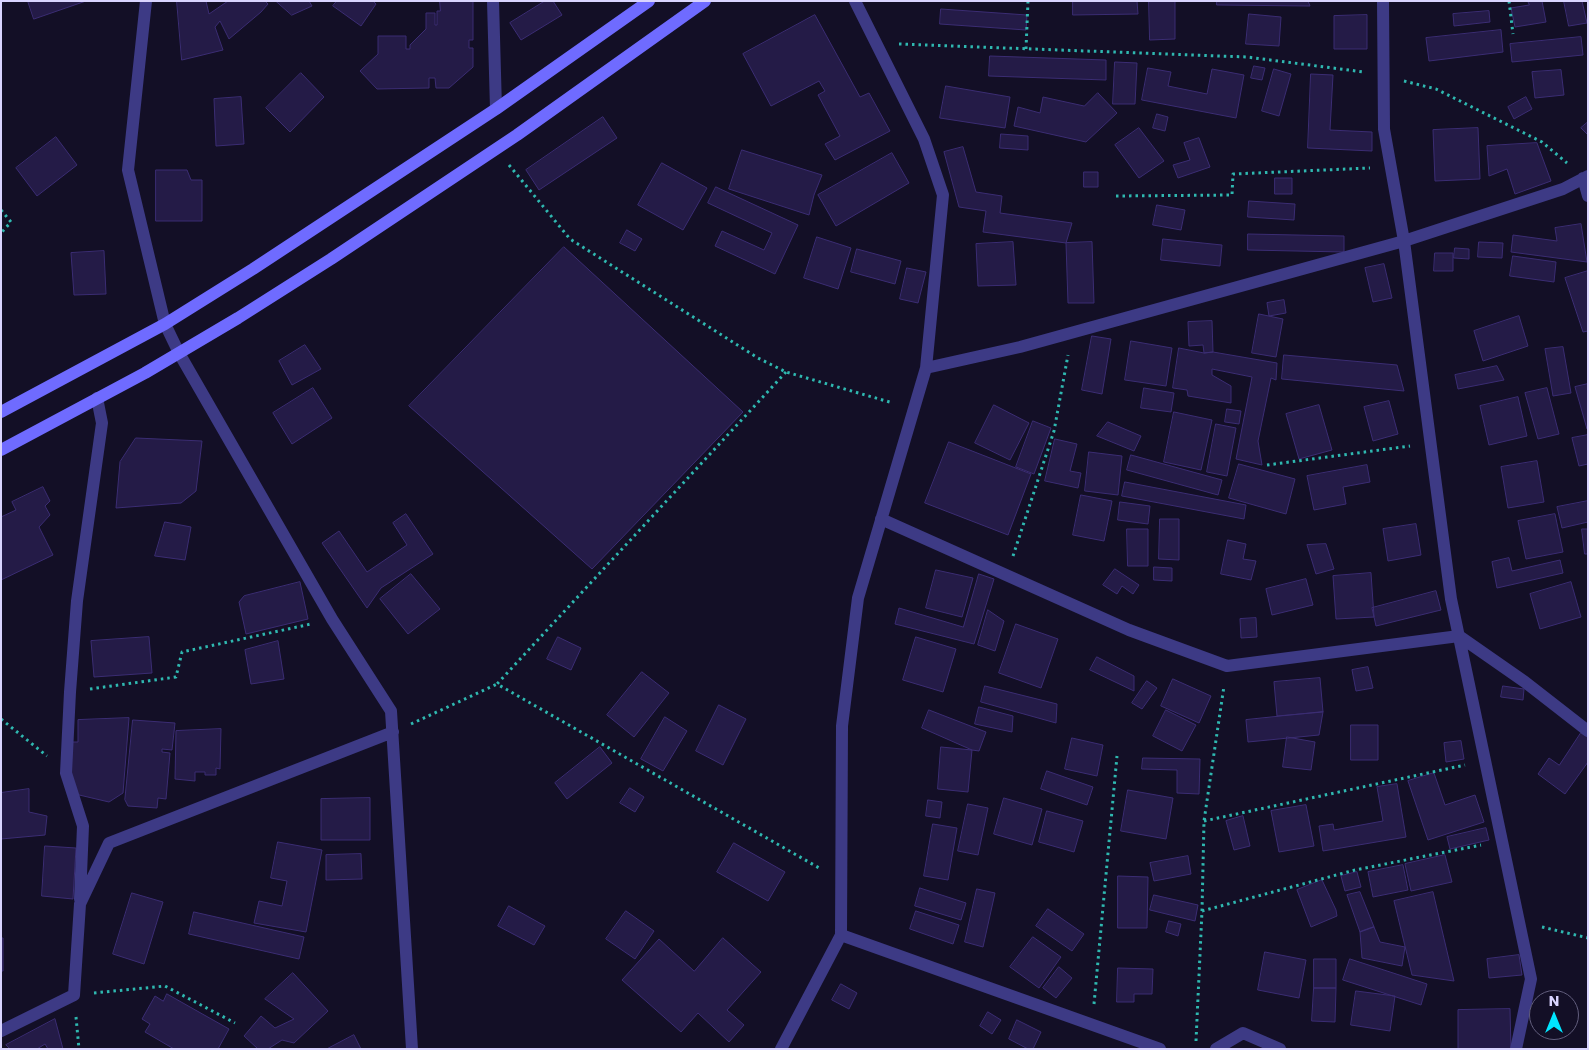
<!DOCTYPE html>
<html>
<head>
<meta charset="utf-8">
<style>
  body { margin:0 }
  #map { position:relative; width:1589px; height:1050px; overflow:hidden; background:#130f26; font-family:Poppins,sans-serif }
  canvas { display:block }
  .frame { position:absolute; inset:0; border:2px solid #d9d4ff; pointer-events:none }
  .north { position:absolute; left:1529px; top:990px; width:50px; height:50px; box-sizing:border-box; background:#130f26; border:1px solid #625e7d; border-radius:50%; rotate:0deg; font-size:14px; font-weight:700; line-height:20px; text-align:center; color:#d9d4ff }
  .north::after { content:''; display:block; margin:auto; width:18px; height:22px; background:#00e5ff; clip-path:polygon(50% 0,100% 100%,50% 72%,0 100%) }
</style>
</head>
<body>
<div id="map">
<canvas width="1589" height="1050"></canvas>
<div class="frame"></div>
<div class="north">N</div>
</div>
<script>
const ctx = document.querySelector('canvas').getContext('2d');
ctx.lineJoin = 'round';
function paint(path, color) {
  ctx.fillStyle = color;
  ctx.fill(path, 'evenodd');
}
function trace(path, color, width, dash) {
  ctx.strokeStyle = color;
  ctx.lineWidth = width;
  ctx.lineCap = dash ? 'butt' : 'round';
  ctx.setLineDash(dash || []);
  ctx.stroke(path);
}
const building = new Path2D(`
  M28 1H86L34 19Z
  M177 1H206L209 14 228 1H265L268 4 261 12 229 39 220 21 215 27 223 50 182 60Z
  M276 1H309L312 6 292 15Z
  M337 1H373L376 4 361 26 333 6Z
  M440 1H473V40H469V48H473V67L449 88H436L435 78H429V88L377 89 360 71 378 54V36H406V49H410V45L426 29V13H435V25H437V11H440Z
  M545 1H553L562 15 521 40 510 23Z
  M1073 1H1137L1138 14 1073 15Z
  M1149 1H1175V39L1150 40Z
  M1217 1H1308L1310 6 1217 5Z
  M1528 1H1542L1546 22 1515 27 1511 8 1529 5Z
  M1564 1H1582L1587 23 1569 26Z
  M941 9 1027 15 1026 30 940 24Z
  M1489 11 1490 22 1454 26 1453 14Z
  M1249 14 1281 17 1279 46 1246 44Z
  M815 15 860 97 869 93 890 131 835 160 825 144 840 136 818 95 825 91 819 81 771 106 743 54Z
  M1367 15V49H1334V16Z
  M1501 30 1503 52 1429 61 1426 38Z
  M1581 37 1583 55 1512 62 1510 44Z
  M990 56 1106 60V80L989 76Z
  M1115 62 1137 63 1135 104H1113Z
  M1254 66 1265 68 1262 80 1251 78Z
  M1148 68 1171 72 1168 86 1207 94 1212 69 1244 75 1236 118 1142 100Z
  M1274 69 1291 74 1279 116 1262 111Z
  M1561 70 1564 95 1535 98 1532 72Z
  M301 73 324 97 290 132 266 108Z
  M1311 74 1333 75 1330 130 1372 132V151L1308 148Z
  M946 86 1010 97 1005 128 940 118Z
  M1098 93 1117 113 1086 142 1014 126 1018 107 1040 113 1043 97 1084 106Z
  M241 97 244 144 216 146 214 99Z
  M1526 97 1532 109 1514 119 1508 107Z
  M1157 114 1168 117 1165 131 1153 128Z
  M603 117 617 138 539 190 526 170Z
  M1588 122V135L1581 128Z
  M1139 128 1164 161 1139 178 1115 145Z
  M1478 128 1480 179 1435 181 1433 130Z
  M1001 134 1028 136V150L1000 148Z
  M56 137 77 165 37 196 16 168Z
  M1199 138 1210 167 1178 178 1173 165 1190 160 1184 143Z
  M1537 143 1551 181 1515 194 1507 169 1489 176 1487 146Z
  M963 147 976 192 1002 196 1000 213 1072 223 1066 243 983 232 986 211 959 207 944 152Z
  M742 150 822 175 814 195 809 215 729 189Z
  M892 153 909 183 836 226 818 195Z
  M662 163 707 188 683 230 638 205Z
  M156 170H187L191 180H202V221H156Z
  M1084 172H1098V187H1084Z
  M1275 178H1292V194H1275Z
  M716 187 798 225 775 274 715 246 722 231 764 250 772 233 708 203Z
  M1249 201 1295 204 1294 220 1248 217Z
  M1157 205 1185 210 1181 230 1153 225Z
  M1581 224 1587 262 1511 252 1513 235 1557 241 1555 228Z
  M627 230 642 239 635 251 620 243Z
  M1248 234 1344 236V252L1248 250Z
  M817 237 851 248 838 289 804 278Z
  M1163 239 1222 245 1220 266 1161 260Z
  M1013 242 1016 285 978 286 976 244Z
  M1092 242 1094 303H1068L1066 243Z
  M1479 242 1503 243 1502 258 1478 257Z
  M564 247 743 412 592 569 409 406Z
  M1455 248 1469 249V259L1454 258Z
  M857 249 901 261 895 284 851 272Z
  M104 251 106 294 74 295 71 253Z
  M1435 253H1453V271H1434Z
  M1513 256 1556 262 1554 282 1510 276Z
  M1384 264 1392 298 1373 302 1365 268Z
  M907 268 926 272 918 303 900 299Z
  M1588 271V331L1583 332 1565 278Z
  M1284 300 1286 313 1269 316 1267 303Z
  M1259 314 1283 319 1276 357 1252 353Z
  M1519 316 1528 346 1483 361 1474 331Z
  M1212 321 1213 352 1204 353 1203 345 1189 346 1188 322Z
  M1092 336 1111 339 1102 394 1082 390Z
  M1131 341 1172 348 1166 386 1125 380Z
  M305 345 321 369 292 385 279 361Z
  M1563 347 1571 393 1553 396 1545 349Z
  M1179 348 1204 353 1213 352 1277 363 1276 380 1271 378 1258 441 1262 465 1236 459 1252 377 1212 369V375L1231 386V403L1188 396 1187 390 1173 388Z
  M1284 355 1397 365 1404 391 1282 379Z
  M1497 366 1504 380 1458 389 1455 375Z
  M1588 384V428L1587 429 1575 387Z
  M313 388 332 418 292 444 273 413Z
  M1144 388 1174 393 1171 412 1141 408Z
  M1547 388 1559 434 1538 439 1525 393Z
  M1518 397 1527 436 1489 445 1480 406Z
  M1389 401 1398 434 1373 441 1364 407Z
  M994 405 1029 423 1010 460 975 443Z
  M1319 405 1332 450 1299 459 1286 414Z
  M1227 409 1241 411 1239 424 1225 422Z
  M1174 412 1212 420 1201 470 1164 462Z
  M1033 421 1051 428 1034 474 1016 467Z
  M1108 422 1141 436 1134 451 1097 436Z
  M1216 424 1236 428 1227 476 1207 472Z
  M1588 435V464L1579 466 1572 438Z
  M136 438 202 441 196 491 181 503 116 508 120 462Z
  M1055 439 1077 444 1070 471 1081 473 1078 488 1045 481Z
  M949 442 1031 474 1008 535 925 503Z
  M1089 452 1122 456 1118 495 1085 491Z
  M1131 455 1222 480 1218 495 1127 470Z
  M1537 461 1544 502 1508 508 1501 467Z
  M1239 464 1295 479 1286 514 1229 498Z
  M1367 465 1370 482 1343 487 1346 504 1314 510 1307 476Z
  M1125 482 1246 505 1244 519 1122 496Z
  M43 487 50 501 45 506 50 515 39 527 53 555 1 580V517L16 510 12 502Z
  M1081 495 1112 501 1104 541 1073 535Z
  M1588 501V522L1562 528 1557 507Z
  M1120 502 1150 506 1148 524 1118 520Z
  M406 514 433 554 381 588 367 608 322 543 339 531 367 572 407 545 393 523Z
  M1555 514 1563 552 1526 559 1518 521Z
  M1160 519H1179V560L1159 559Z
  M165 522 191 527 185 560 155 556Z
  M1416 524 1421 555 1388 561 1383 529Z
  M1127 529H1148V566H1128Z
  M1582 529H1588V554H1585Z
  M1228 540 1246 544 1243 559 1256 561 1251 580 1221 574Z
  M1326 544 1334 569 1316 574 1307 545Z
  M1509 558 1512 571 1560 560 1563 573 1497 588 1492 562Z
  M1154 567 1172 568V581L1154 580Z
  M1115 569 1139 585 1133 594 1122 586 1117 594 1103 585Z
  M936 570 973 578 962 617 926 608Z
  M1371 573 1374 617 1336 619 1333 576Z
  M411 574 440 609 408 634 380 599Z
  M979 574 994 579 974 644 895 624 899 608 963 627Z
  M1306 579 1313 605 1272 615 1266 589Z
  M300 582 308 619 246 634 239 602 244 596Z
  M1571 582 1581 617 1540 629 1530 594Z
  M1436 591 1441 610 1376 626 1372 608Z
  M988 610 1004 621 995 651 978 645Z
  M1256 618 1257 637 1241 638 1240 619Z
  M1016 624 1058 639 1041 688 999 673Z
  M149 637 152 673 94 677 91 641Z
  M558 637 581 648 571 670 547 659Z
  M916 637 956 649 943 692 903 680Z
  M278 641 284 679 251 684 245 650Z
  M1097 657 1134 676V691L1090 670Z
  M1368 667 1373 688 1356 691 1352 670Z
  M642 672 669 693 634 737 607 715Z
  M1320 678 1323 712 1277 716 1274 682Z
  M1173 679 1211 696 1199 723 1161 706Z
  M1147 681 1157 688 1142 709 1132 703Z
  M985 686 1057 704 1056 723 981 702Z
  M1503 686 1524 689 1523 700 1501 697Z
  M719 705 746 719 723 765 696 751Z
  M979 707 1013 716 1012 732 975 724Z
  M929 710 986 732 979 751 972 750 922 728Z
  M1166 710 1196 725 1182 751 1153 736Z
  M1323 712 1319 735 1248 742 1246 720Z
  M665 717 687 731 663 771 641 759Z
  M129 718 123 793 109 802 75 794 71 779 72 742H78V720Z
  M133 720 175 723 172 750 162 749V752L170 753 166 799 158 798 157 808 128 806 125 800Z
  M1351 725H1378V760H1351Z
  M221 729 220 769 216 768V775H205V772H195V781L175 779 176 731Z
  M1581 733 1588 737V762L1565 794 1538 774 1549 758 1559 765Z
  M1287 737 1315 742 1311 770 1283 767Z
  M1072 738 1103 745 1097 776 1065 769Z
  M1461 741 1464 759 1446 762 1444 743Z
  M600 747 612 763 567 799 555 783Z
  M941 747 972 750 968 792 938 789Z
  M1143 758 1200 759 1199 794 1177 793V770L1142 769Z
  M1047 771 1093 787 1087 805 1041 789Z
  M1434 773 1445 805 1475 795 1484 822 1428 840 1408 781Z
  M1397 784 1406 837 1323 851 1319 826 1333 824 1334 830 1383 821 1377 787Z
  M630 788 644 797 635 812 620 803Z
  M29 789V812L47 816 45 835 1 839V793Z
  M1128 790 1173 798 1166 839 1121 831Z
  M370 798V840H321V799Z
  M1004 798 1042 809 1032 845 994 834Z
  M928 800 942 802 940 818 926 816Z
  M968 804 988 808 978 855 958 851Z
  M1306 805 1314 846 1279 852 1271 811Z
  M1047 811 1083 821 1074 852 1039 842Z
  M1243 816 1250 846 1234 850 1226 821Z
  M933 824 957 828 948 880 924 876Z
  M1486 828 1489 840 1450 849 1447 837Z
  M278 842 322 850 306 932 254 923 259 901 282 906 287 881 271 878Z
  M734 843 785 872 768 901 717 872Z
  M45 846 76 848 73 899 42 896Z
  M361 854 362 879 326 880V855Z
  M1445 855 1452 882 1411 891 1405 864Z
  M1188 856 1191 874 1154 881 1150 863Z
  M1403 865 1408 890 1373 897 1368 872Z
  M1357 872 1361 887 1345 891 1341 876Z
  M1118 876 1148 877 1147 928H1118Z
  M1322 880 1336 910 1337 916 1311 927 1297 890Z
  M920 888 966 903 961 920 915 906Z
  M977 889 995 893 983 947 965 942Z
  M1360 892 1374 927 1360 932 1347 895Z
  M1433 892 1454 981 1412 975 1394 901Z
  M132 893 163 902 144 964 113 954Z
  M1154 895 1198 905 1195 921 1150 910Z
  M509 906 545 926 534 945 498 926Z
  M1048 909 1084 934 1072 951 1036 926Z
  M626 911 654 931 635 959 606 939Z
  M916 911 959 925 953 944 910 929Z
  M194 912 304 937 299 959 189 934Z
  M1169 921 1181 924 1178 936 1166 932Z
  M1374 927 1380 942 1405 947 1402 966 1362 958 1360 932Z
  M1033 937 1061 957 1039 988 1010 967Z
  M1 938H3V971H1Z
  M723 938 761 972 727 1010 744 1025 729 1042 698 1013 681 1032 622 980 659 939 694 971Z
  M1265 952 1306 960 1299 998 1258 990Z
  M1519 955 1522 975 1489 978 1487 959Z
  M1314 959H1336V988H1314Z
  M1350 959 1427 984 1421 1005 1343 980Z
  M1059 967 1072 978 1056 998 1043 988Z
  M1118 968 1153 969 1152 994H1134V1002H1117Z
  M293 973 328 1011 294 1043 282 1040 268 1049H258L244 1036 261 1016 275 1028 294 1019 265 999Z
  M841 984 857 993 849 1009 832 1000Z
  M1314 988H1336L1335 1022 1312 1021Z
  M1356 991 1395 996 1390 1031 1351 1025Z
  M167 994 229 1029 218 1049H174L145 1032 150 1024 142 1019 155 996 163 1001Z
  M1510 1009 1511 1049H1458V1010Z
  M988 1012 1001 1020 992 1034 980 1026Z
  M55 1019 63 1049H48L45 1044 37 1049H10L6 1045Z
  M1017 1020 1041 1032 1033 1049H1028L1009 1039Z
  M354 1035 361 1049H327Z`);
const path = new Path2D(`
  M1509 1 1513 34
  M899 44 1247 57 1364 72
  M1026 49 1028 1
  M1404 81 1436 89 1542 142 1567 163
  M509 165 570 239 758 358 786 372 893 403
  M1116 196 1232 195 1233 174 1370 168
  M1 210 11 222 1 233
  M786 372 497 684 821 869
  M1267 465 1410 446
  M1013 556 1054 431 1068 355
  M90 689 176 677 182 652 311 624
  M1 719 47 756
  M411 724 497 684
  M1204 821 1465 765
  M1202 911 1355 870 1481 845
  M1542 927 1588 938
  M94 993 165 986 235 1023
  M1094 1004 1117 756
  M76 1017 79 1049
  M1196 1041 1202 911 1204 821 1224 686`);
const street = new Path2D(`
  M146 1 128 170 165 324 179 353 332 619 391 711 412 1049
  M493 1 496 109
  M855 1 924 139 943 195 926 368 1020 347 1404 241 1563 189 1588 176
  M1383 1 1384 129 1404 241 1451 599 1531 979 1516 1049
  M1583 178 1588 196
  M881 519 1129 630 1227 666 1459 636 1525 682 1588 731
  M80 899 83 826 66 773 70 692 77 601 102 423 97 398
  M841 935 842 726 858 598 926 368
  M1 1031 74 995 80 904 109 843 393 732
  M781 1049 841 935 1160 1049
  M1216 1049 1243 1033 1280 1049`);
const secondary = new Path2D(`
  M1 412 165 324 253 269 496 109 649 1
  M1 450 145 373 238 318 331 259 517 135 705 1`);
paint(building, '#241b47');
trace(building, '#3b2d73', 1);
trace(path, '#2fb8b0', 3, [2.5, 4]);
trace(street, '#3d3a85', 12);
trace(secondary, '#6f6bff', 12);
</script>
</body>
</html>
